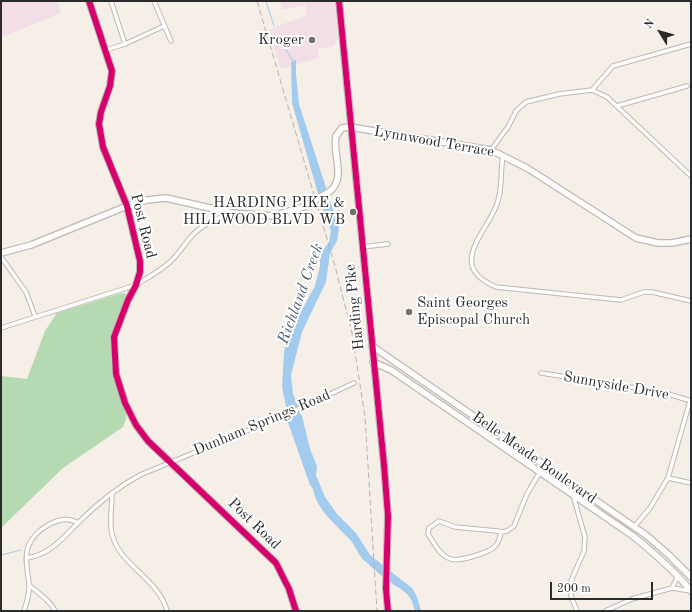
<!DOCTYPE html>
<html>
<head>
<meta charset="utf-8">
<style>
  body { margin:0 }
  #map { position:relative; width:692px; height:612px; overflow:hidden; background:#f5efe8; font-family:"Old Standard TT",serif }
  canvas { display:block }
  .frame { position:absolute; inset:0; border:2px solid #2b2b2b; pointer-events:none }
  .north { position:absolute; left:640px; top:12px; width:40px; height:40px; -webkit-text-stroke:3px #fff; paint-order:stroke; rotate:307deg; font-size:11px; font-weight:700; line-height:16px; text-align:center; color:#2b2b2b }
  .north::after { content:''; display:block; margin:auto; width:14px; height:18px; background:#2b2b2b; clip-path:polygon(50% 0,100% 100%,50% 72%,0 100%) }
  .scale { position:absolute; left:550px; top:582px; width:103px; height:18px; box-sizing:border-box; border:2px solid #2b2b2b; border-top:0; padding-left:5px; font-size:12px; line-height:14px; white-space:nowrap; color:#2b2b2b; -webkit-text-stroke:3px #fff; paint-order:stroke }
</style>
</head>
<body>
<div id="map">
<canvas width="692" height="612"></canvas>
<div class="frame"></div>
<div class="north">N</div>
<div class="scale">200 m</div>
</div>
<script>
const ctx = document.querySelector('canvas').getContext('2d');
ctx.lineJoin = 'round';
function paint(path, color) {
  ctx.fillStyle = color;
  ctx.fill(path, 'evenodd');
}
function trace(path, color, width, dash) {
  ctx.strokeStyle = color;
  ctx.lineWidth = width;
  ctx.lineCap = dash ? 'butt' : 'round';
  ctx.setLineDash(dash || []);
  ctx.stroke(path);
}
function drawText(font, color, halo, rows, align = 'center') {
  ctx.font = font + ' "Old Standard TT",serif';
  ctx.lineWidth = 4;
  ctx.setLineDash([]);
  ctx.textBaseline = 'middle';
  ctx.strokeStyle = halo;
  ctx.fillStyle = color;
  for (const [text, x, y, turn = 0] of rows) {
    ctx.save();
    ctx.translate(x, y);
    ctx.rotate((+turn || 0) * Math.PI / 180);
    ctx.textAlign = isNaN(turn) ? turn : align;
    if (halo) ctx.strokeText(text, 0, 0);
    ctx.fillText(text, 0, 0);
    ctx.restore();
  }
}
const built = new Path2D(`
  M1 1H57L61 13 2 37Z
  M280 1H334L338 38 333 47 318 48 319 58 281 69 268 30 307 15 305 5 283 10Z`);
const green = new Path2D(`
  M125 293 126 296C115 321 109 344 112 371 113 385 127 407 126 418 126 421 124 424 123 427L63 468 1 528V376L27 379 45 331 57 313 118 294Z`);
const water = new Path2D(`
  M296 60V74L299 104 339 228 337 241 330 253 326 282 302 332 291 375 293 394 298 406V410L302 416 310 449 317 466 316 475 325 497 337 514 356 533 370 555 412 588 417 597 421 611H415C410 591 405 593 390 582 381 576 374 569 366 562 359 557 357 549 352 542 337 525 317 511 313 489L310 485 286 417V406L282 387 284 352 288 335 315 286 320 266V254L329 242 331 231 321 204 292 103 291 62Z`);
const stream = new Path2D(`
  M266 1 274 26
  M278 36 293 61
  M1 555 21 550`);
const street = new Path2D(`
  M111 1 125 44 164 26
  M154 1 171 41
  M106 50 125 44
  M592 90 613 66 691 44
  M617 106 687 86
  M491 150 508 127 516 111 526 102 559 94 592 90 607 97 691 176
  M503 156C500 172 503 188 497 204 486 234 446 266 496 287L621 300 644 292H652L691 301
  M362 247 388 244
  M1 257 26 292 35 316
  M1 328 136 285C149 277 162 270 172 260 179 253 184 245 190 238 201 225 215 219 230 214
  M541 373 662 392 691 401
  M668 478 691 483
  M112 494C112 507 109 522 112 534 119 565 159 579 167 611
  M573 495 585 537 584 551 571 581V596L577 611
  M439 521 455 527 497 531 501 532C500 538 498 545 493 548 486 553 459 562 451 559 440 556 434 543 428 534L429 528Z
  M634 527 650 508 668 478 690 401
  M501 532 507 531 514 526 527 494 540 472
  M27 558C52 554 63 537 79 522 97 504 118 487 140 475L285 415 354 383
  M29 585C37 592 52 602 55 611
  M672 588 691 591
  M24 611C27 602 30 593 29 584 28 573 24 557 28 547 34 530 61 512 78 523
  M605 611 632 599 672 588 678 576`);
const secondary = new Path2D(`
  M89 1 112 71 110 86 101 112 99 124 103 147 127 206 140 261V272L136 285 128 300 114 337 116 374 125 403 136 425 148 441 276 563 289 589 296 611
  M329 192C347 179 332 154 336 136L342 128 350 127 491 150 527 168 636 238 658 243H672L691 239
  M1 253 31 245 127 206 147 200 166 198 232 213 273 216 303 207
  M372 346 646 535 669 555 691 577
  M373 362 391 370 633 536C654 553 674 570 691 591`);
const primary = new Path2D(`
  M339 1 384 465 388 516 386 589 388 611`);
const rail = new Path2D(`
  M257 1 335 266 352 333 365 417 377 611`);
const secondaryBridge = new Path2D(`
  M303 207 329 192`);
const cycleway = new Path2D(`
  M89 1 112 71 110 86 101 112 99 124 103 147 127 206 140 261V272L136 285 128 300 114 337 116 374 125 403 136 425 148 441 276 563 289 589 296 611
  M339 1 384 465 388 516 386 589 388 611`);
const markers = [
  [312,40,4,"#72706d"],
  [353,212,4,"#72706d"],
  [409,312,4,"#72706d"]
];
const poiNames = [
  ["Kroger",304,40],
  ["HARDING PIKE &",345,203],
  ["HILLWOOD BLVD WB",345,220],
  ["Saint Georges",417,303,"left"],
  ["Episcopal Church",417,320,"left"]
];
const streetNames = [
  ["Lynnwood Terrace",434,142,10],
  ["Post Road",143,226,76],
  ["Harding Pike",355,307,-96],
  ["Sunnyside Drive",616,386,10],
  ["Dunham Springs Road",262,423,-23],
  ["Belle Meade Boulevard",534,458,35],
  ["Post Road",254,524,44]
];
const waterNames = [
  ["Richland Creek",301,294,-70]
];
paint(built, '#f1dee7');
paint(green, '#b5d9b0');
paint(water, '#a2cbee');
trace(stream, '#a2cbee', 1);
trace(street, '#bcb9b5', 5.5);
trace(secondary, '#bcb9b5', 8);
trace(primary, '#bcb9b5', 8);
trace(street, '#fefdfc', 3.5);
trace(secondary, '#fefdfc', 5.5);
trace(primary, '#fefdfc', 6);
trace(rail, '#b5b4b3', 1, [6, 3]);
trace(secondaryBridge, '#bcb9b5', 8, []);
trace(secondaryBridge, '#fefdfc', 5.5);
trace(cycleway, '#d6006c', 6);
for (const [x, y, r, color] of markers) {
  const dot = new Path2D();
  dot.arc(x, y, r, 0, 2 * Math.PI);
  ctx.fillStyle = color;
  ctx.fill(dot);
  trace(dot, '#fff', 1.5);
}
drawText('15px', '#2b2b2b', '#fff', poiNames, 'right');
drawText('15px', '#2b2b2b', '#fff', streetNames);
drawText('italic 16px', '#485d70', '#fff', waterNames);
</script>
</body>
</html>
